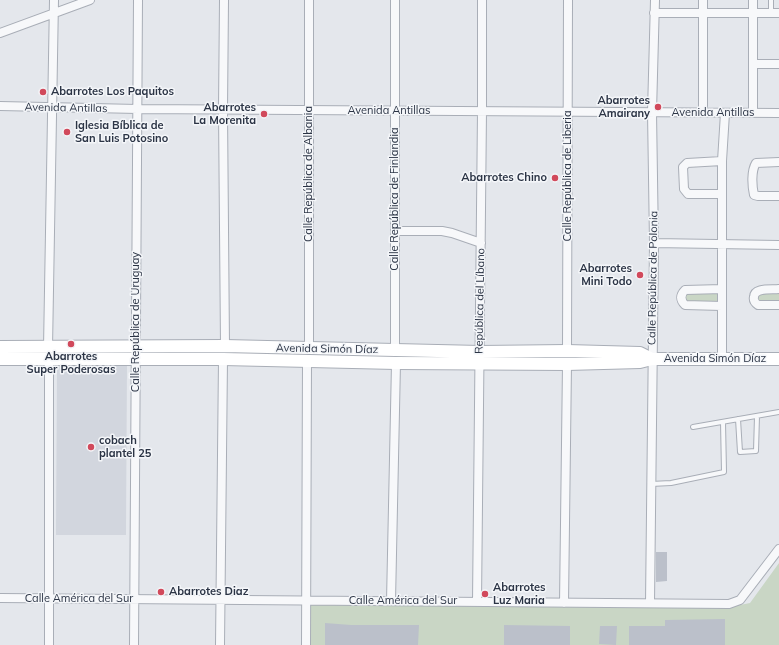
<!DOCTYPE html>
<html>
<head>
<meta charset="utf-8">
<style>
  body { margin:0 }
  canvas { display:block; background:#e4e7ec }
</style>
</head>
<body>
<canvas width="779" height="645"></canvas>
<script>
const ctx = document.querySelector('canvas').getContext('2d');
ctx.lineJoin = 'round';
function paint(path, color) {
  ctx.fillStyle = color;
  ctx.fill(path, 'evenodd');
}
function trace(path, color, width, dash) {
  ctx.strokeStyle = color;
  ctx.lineWidth = width;
  ctx.lineCap = dash ? 'butt' : 'round';
  ctx.setLineDash(dash || []);
  ctx.stroke(path);
}
function drawText(font, color, halo, rows, align = 'center') {
  ctx.font = font + ' Mulish,sans-serif';
  ctx.lineWidth = 3;
  ctx.setLineDash([]);
  ctx.textBaseline = 'middle';
  ctx.strokeStyle = halo;
  ctx.fillStyle = color;
  for (const [text, x, y, turn = 0] of rows) {
    ctx.save();
    ctx.translate(x, y);
    ctx.rotate((+turn || 0) * Math.PI / 180);
    ctx.textAlign = isNaN(turn) ? turn : align;
    if (halo) ctx.strokeText(text, 0, 0);
    ctx.fillText(text, 0, 0);
    ctx.restore();
  }
}
const built = new Path2D(`
  M57 363H127L126 535H56Z`);
const green = new Path2D(`
  M717 292V303H685L684 293Z
  M756 292 779 293V303H755Z
  M779 563V645H311L310 604 730 607 750 603Z`);
const building = new Path2D(`
  M656 552H667V581L656 582Z
  M725 619V645H629V626H665V620Z
  M325 623 351 625H419L418 645H325Z
  M504 625 570 626V645H504Z
  M600 626H617L616 645 599 644Z`);
const service = new Path2D(`
  M771 0V13
  M738 419 740 452 756 451 757 416
  M693 427 779 412
  M651 484 671 483 724 472 723 422`);
const minor = new Path2D(`
  M224 0 223 110 225 346
  M395 0V350
  M654 13H779
  M0 33 90 0
  M753 64H779
  M0 106 138 109 779 113
  M703 113V0
  M753 113V0
  M779 162 756 163C751 171 752 186 754 195L758 196H779
  M721 194H688L684 189 683 167 687 163 722 161
  M395 231H442L452 233 481 243
  M654 243 779 245
  M722 289 685 290C680 295 680 300 685 305L722 306
  M779 289C772 290 754 287 754 297 753 301 755 303 758 305H779
  M48 348 54 0
  M309 349V0
  M567 351 568 0
  M722 359V161L725 113
  M0 598 729 604 740 600 779 549
  M391 601 396 363
  M477 602 482 111V0
  M564 603 567 364
  M650 603 654 243 652 112 655 0
  M49 645V359
  M134 645 138 0
  M220 645 223 359
  M306 645 307 361`);
const secondary = new Path2D(`
  M0 347 225 346 480 352 567 351 640 353 652 359
  M0 359H223L396 363 567 364 640 362 652 359H779`);
const markers = [
  [43,92,4,"#d1495b"],
  [658,107,4,"#d1495b"],
  [264,114,4,"#d1495b"],
  [67,132,4,"#d1495b"],
  [555,178,4,"#d1495b"],
  [640,275,4,"#d1495b"],
  [71,344,4,"#d1495b"],
  [91,447,4,"#d1495b"],
  [161,592,4,"#d1495b"],
  [485,594,4,"#d1495b"]
];
const poiNames = [
  ["Abarrotes Los Paquitos",51,92],
  ["Abarrotes",650,101,"right"],
  ["Amairany",650,114,"right"],
  ["Abarrotes",256,108,"right"],
  ["La Morenita",256,121,"right"],
  ["Iglesia Bíblica de",75,126],
  ["San Luis Potosino",75,139],
  ["Abarrotes Chino",547,178,"right"],
  ["Abarrotes",632,269,"right"],
  ["Mini Todo",632,282,"right"],
  ["Abarrotes",71,357,"center"],
  ["Super Poderosas",71,370,"center"],
  ["cobach",99,441],
  ["plantel 25",99,454],
  ["Abarrotes",493,588],
  ["Luz Maria",493,601],
  ["Abarrotes Diaz",169,592]
];
const streetNames = [
  ["Avenida Antillas",66,108,1],
  ["Avenida Antillas",389,111],
  ["Avenida Antillas",713,113],
  ["Calle República de Albania",309,174,-90],
  ["Calle República de Liberia",568,176,-90],
  ["Calle República de Finlandia",395,199,-90],
  ["Calle República de Polonia",653,278,-89],
  ["República del Líbano",480,301,-89],
  ["Calle República de Uruguay",136,322,-90],
  ["Avenida Simón Díaz",327,349,1],
  ["Avenida Simón Díaz",715,359],
  ["Calle América del Sur",79,599],
  ["Calle América del Sur",403,601]
];
paint(built, '#d2d6de');
paint(green, '#c9d6c5');
paint(building, '#bbc0ca');
trace(service, '#a9aeb7', 6);
trace(minor, '#a9aeb7', 10);
trace(secondary, '#a9aeb7', 14);
trace(service, '#f7f8fa', 4);
trace(minor, '#f7f8fa', 8);
trace(secondary, '#fff', 12);
for (const [x, y, r, color] of markers) {
  const dot = new Path2D();
  dot.arc(x, y, r, 0, 2 * Math.PI);
  ctx.fillStyle = color;
  ctx.fill(dot);
  trace(dot, '#f4f6f9', 1.5);
}
drawText('bold 11px', '#2b3445', '#f4f6f9', poiNames, 'left');
drawText('11px', '#2b3445', '#f4f6f9', streetNames);
</script>
</body>
</html>
